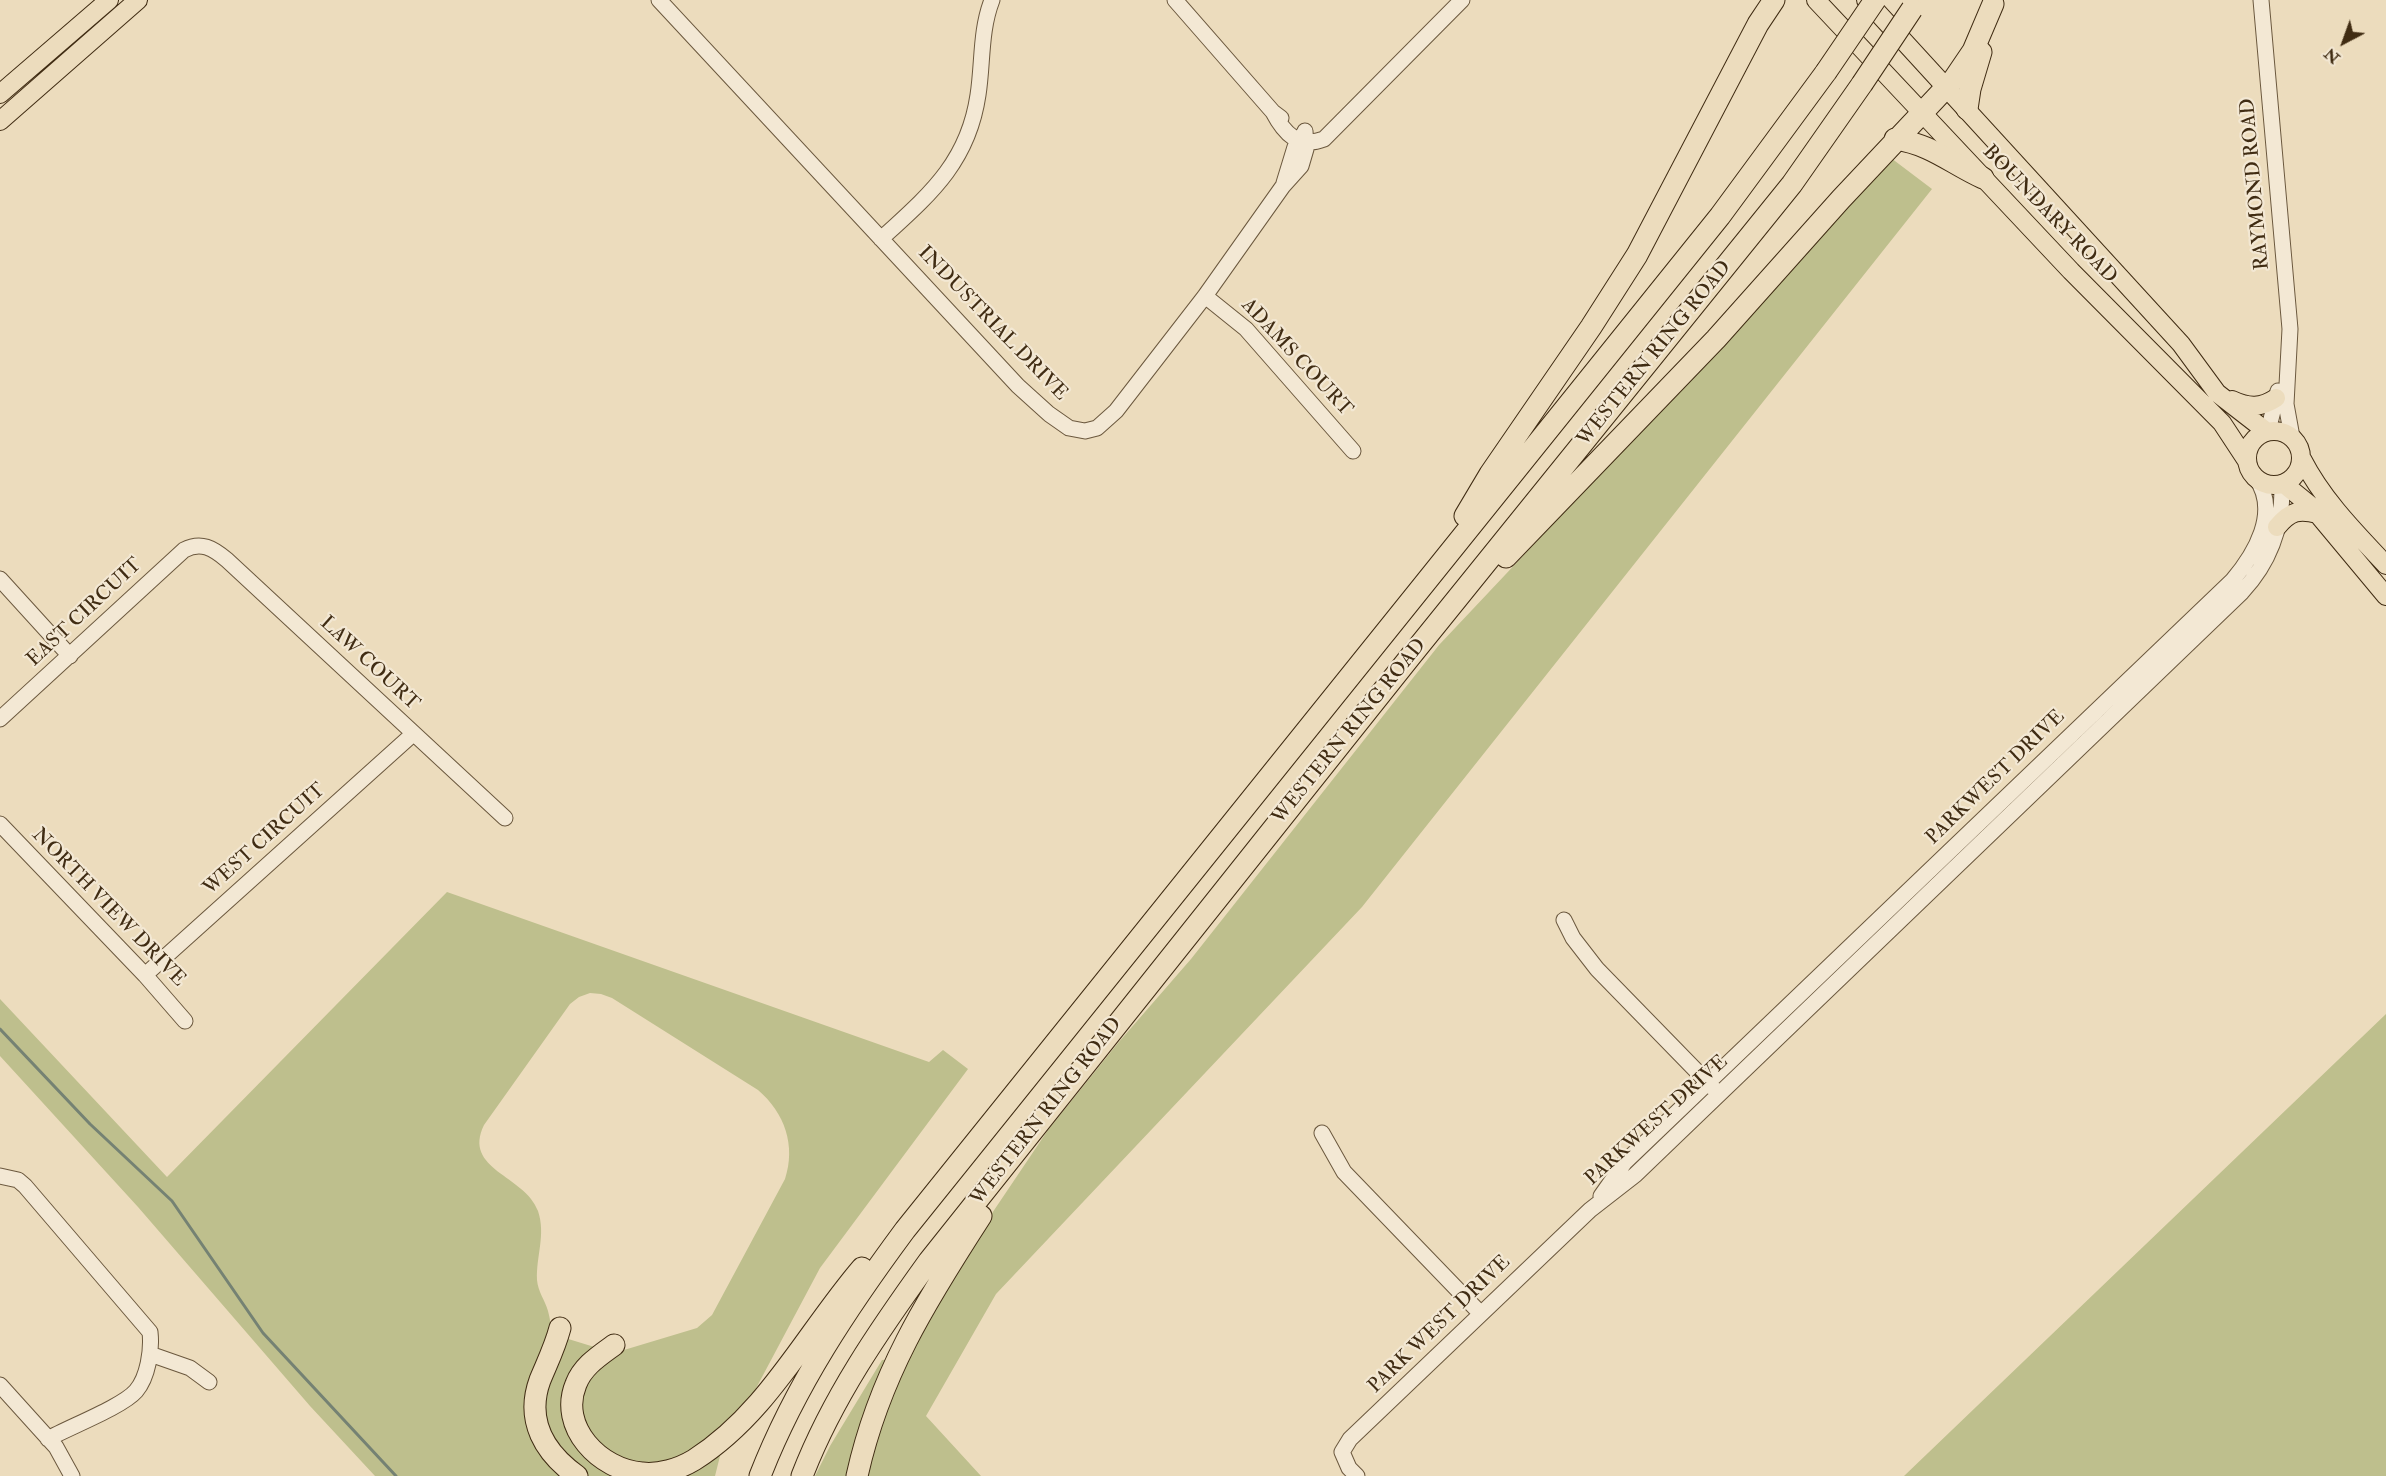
<!DOCTYPE html>
<html>
<head>
<meta charset="utf-8">
<style>
  body { margin:0 }
  #map { position:relative; width:2386px; height:1476px; overflow:hidden; background:#ecdcbd; font-family:"IM FELL Double Pica",serif }
  canvas { display:block }
  .north { position:absolute; left:2314px; top:12px; width:60px; height:60px; -webkit-text-stroke:4px #f3e8d4; paint-order:stroke; rotate:221deg; font-size:16px; font-weight:700; line-height:24px; text-align:center; color:#402c13 }
  .north::after { content:''; display:block; margin:auto; width:21px; height:27px; background:#402c13; clip-path:polygon(50% 0,100% 100%,50% 72%,0 100%) }
</style>
</head>
<body>
<div id="map">
<canvas width="2386" height="1476"></canvas>
<div class="north">N</div>
</div>
<script>
const ctx = document.querySelector('canvas').getContext('2d');
ctx.lineJoin = 'round';
function paint(path, color) {
  ctx.fillStyle = color;
  ctx.fill(path, 'evenodd');
}
function trace(path, color, width, dash) {
  ctx.strokeStyle = color;
  ctx.lineWidth = width;
  ctx.lineCap = dash ? 'butt' : 'round';
  ctx.setLineDash(dash || []);
  ctx.stroke(path);
}
function drawText(font, color, halo, rows, align = 'center') {
  ctx.font = font + ' "IM FELL Double Pica",serif';
  ctx.lineWidth = 4.5;
  ctx.setLineDash([]);
  ctx.textBaseline = 'middle';
  ctx.strokeStyle = halo;
  ctx.fillStyle = color;
  for (const [text, x, y, turn = 0] of rows) {
    ctx.save();
    ctx.translate(x, y);
    ctx.rotate((+turn || 0) * Math.PI / 180);
    ctx.textAlign = isNaN(turn) ? turn : align;
    if (halo) ctx.strokeText(text, 0, 0);
    ctx.fillText(text, 0, 0);
    ctx.restore();
  }
}
const green = new Path2D(`
  M1891 158 1932 189 1362 907 996 1294 926 1416 981 1476H815L830 1446 882 1360 908 1358 974 1240 1048 1130 1118 1043 1191 959 1439 645 1752 313Z
  M447 892 929 1062 943 1050 968 1069 820 1268 720 1456 715 1476H375L310 1406 138 1207 0 1056V999L167 1177ZM590 993 601 994 612 998 758 1090C785 1113 796 1146 785 1179L712 1315 697 1328 614 1353 552 1334C551 1326 550 1318 548 1311 545 1300 538 1292 537 1280 536 1256 546 1235 538 1211 525 1175 462 1170 484 1125L570 1004 579 997Z
  M2386 1014V1476H1904Z`);
const stream = new Path2D(`
  M0 1029 90 1124 172 1201 263 1333 396 1476`);
const minor = new Path2D(`
  M659 0 1018 386 1049 414 1069 428 1085 431 1097 428 1116 411 1205 296 1283 186 1301 166 1306 149 1305 131
  M1175 0 1273 112 1281 118
  M2261 0 2290 329 2286 404 2292 437
  M1273 112C1284 133 1298 149 1324 139L1462 0
  M1284 183 1295 147 1304 133
  M881 239C929 195 968 163 978 95 983 63 980 31 992 0
  M1205 296 1246 329 1353 451
  M2268 431 2278 391
  M0 579 70 656
  M0 719 184 550C201 541 213 548 227 560L505 818
  M0 824 145 975 185 1021
  M1564 920 1573 938 1597 969 1715 1090
  M145 975 413 734
  M1322 1133 1344 1172 1481 1314
  M0 1176 18 1180 25 1186 150 1332C152 1350 148 1377 136 1391 122 1407 69 1427 48 1439
  M1601 1196 1625 1162 2232 581C2255 554 2280 512 2256 478
  M150 1354 190 1368 209 1382
  M0 1385 56 1447 72 1476
  M1357 1476 1349 1468 1342 1452 1350 1439 1590 1210 1635 1175 2242 592C2270 562 2283 525 2282 484`);
const major = new Path2D(`
  M1816 0 2071 271 2222 423 2247 461
  M1866 0 2181 344 2217 393 2266 431
  M0 94 109 0
  M0 121 138 0
  M2232 400C2249 408 2261 408 2276 398
  M2247 458a27 27 0 1 1 54 0a27 27 0 1 1-54 0Z
  M2302 459C2323 500 2355 532 2386 565
  M2284 484 2311 506 2386 596
  M2277 527C2290 511 2299 509 2318 514`);
const highway = new Path2D(`
  M1967 109 1970 89 1981 52
  M1895 139C1933 145 1950 163 1983 178
  M1465 516 1490 474 1591 327 1637 255 1758 24 1774 0
  M1506 557 1716 339 1841 199 1954 79 1973 51 1993 4
  M560 1328C555 1347 547 1363 540 1380 525 1421 545 1453 577 1476
  M614 1345C599 1356 583 1366 576 1384 558 1427 600 1470 642 1473 659 1475 679 1469 694 1460 767 1414 807 1332 862 1268
  M760 1476C795 1386 848 1307 905 1230L1720 216 1826 72
  M802 1476C832 1398 880 1329 929 1261L1410 657 1792 184 1862 84
  M857 1476C879 1376 926 1301 981 1216`);
const highwayBridge = new Path2D(`
  M1826 72 1875 0
  M1862 84 1912 9`);
const streetNames = [
  ["RAYMOND ROAD",2256,184,-95],
  ["BOUNDARY ROAD",2049,215,46],
  ["INDUSTRIAL DRIVE",992,324,46],
  ["WESTERN RING ROAD",1655,354,-51],
  ["ADAMS COURT",1296,358,47],
  ["EAST CIRCUIT",85,613,-43],
  ["LAW COURT",369,664,43],
  ["WESTERN RING ROAD",1350,732,-51],
  ["PARKWEST DRIVE",1996,778,-44],
  ["WEST CIRCUIT",265,840,-42],
  ["NORTH VIEW DRIVE",108,908,46],
  ["WESTERN RING ROAD",1047,1112,-52],
  ["PARKWEST DRIVE",1657,1121,-42],
  ["PARK WEST DRIVE",1440,1325,-44]
];
paint(green, '#bebf8d');
trace(stream, '#758273', 3);
trace(minor, '#6b583e', 17);
trace(major, '#402c13', 20);
trace(highway, '#402c13', 23);
trace(minor, '#f3e8d4', 15);
trace(major, '#ecdcbd', 18);
trace(highway, '#ecdcbd', 21);
trace(highwayBridge, '#402c13', 23, []);
trace(highwayBridge, '#ecdcbd', 21);
drawText('20px', '#402c13', '#f3e8d4', streetNames);
</script>
</body>
</html>
